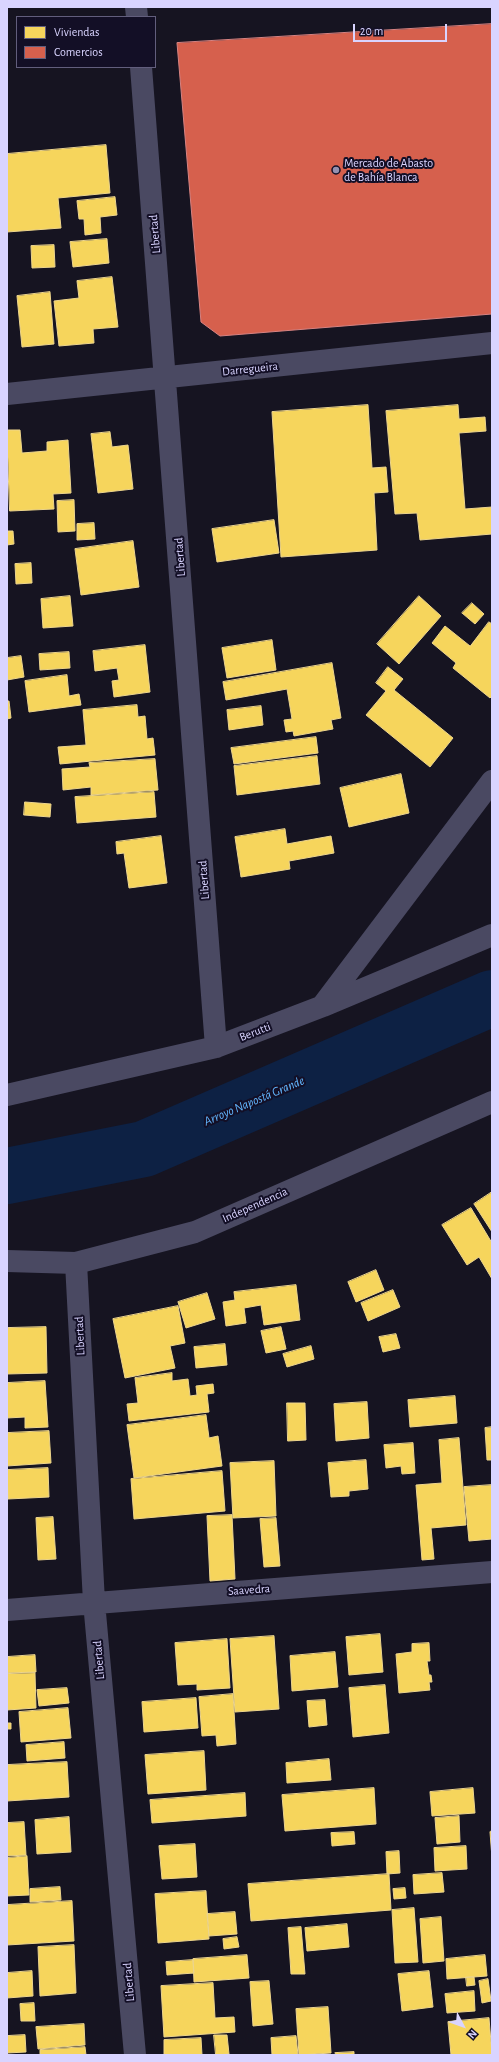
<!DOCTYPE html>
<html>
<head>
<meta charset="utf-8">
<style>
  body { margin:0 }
  #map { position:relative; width:499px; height:2062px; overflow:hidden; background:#161421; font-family:"Alegreya Sans",sans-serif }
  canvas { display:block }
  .frame { position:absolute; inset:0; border:8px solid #d9d4ff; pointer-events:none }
  .legend { position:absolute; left:16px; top:16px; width:140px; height:52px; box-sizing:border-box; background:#130f26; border:1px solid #625e7d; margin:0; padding:5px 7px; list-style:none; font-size:12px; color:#d9d4ff }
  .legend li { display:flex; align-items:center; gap:8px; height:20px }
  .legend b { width:20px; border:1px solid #625e7d }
  .north { position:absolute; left:443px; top:2006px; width:40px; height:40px; -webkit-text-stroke:3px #130f26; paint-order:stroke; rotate:131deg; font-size:11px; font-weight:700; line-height:16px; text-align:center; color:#d9d4ff }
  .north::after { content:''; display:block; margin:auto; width:14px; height:18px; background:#d9d4ff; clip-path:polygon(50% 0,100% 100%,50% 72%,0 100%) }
  .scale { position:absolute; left:353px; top:24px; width:94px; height:18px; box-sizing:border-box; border:2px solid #d9d4ff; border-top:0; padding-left:5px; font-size:12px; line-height:14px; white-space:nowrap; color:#d9d4ff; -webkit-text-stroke:3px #130f26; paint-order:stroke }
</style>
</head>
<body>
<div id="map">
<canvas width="499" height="2062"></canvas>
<div class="frame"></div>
<ul class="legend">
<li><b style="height:11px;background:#f6d55c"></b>Viviendas</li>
<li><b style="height:11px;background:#d6604d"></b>Comercios</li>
</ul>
<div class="north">N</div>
<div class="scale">20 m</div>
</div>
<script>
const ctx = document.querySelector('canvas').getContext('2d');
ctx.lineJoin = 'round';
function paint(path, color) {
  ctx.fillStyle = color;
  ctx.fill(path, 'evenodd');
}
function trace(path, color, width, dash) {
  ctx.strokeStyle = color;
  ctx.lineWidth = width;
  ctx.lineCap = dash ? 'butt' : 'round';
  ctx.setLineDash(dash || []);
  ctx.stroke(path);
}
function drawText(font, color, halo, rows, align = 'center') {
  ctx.font = font + ' "Alegreya Sans",sans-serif';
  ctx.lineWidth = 4;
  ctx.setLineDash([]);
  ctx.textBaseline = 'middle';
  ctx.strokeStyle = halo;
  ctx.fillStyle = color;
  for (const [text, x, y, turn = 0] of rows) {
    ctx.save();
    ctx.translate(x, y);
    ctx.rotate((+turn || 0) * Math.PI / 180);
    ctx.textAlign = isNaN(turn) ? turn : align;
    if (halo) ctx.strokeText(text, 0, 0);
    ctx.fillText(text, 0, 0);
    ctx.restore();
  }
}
const homes = new Path2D(`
  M106 145 110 193 58 198 61 228 7 232V154Z
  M115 197 117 215 100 217 101 233 85 235 84 219H79L77 201Z
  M107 239 109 263 73 267 70 242Z
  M54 245 55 267 32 268 31 246Z
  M112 277 118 327 93 329 94 343 59 346 54 301 79 298 77 281Z
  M50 292 54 344 22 347 17 296Z
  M368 405 372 468 386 467 388 492 374 493 377 550 281 557 272 412Z
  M458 405 459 419 485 417 486 431 459 433 465 509 492 507V534L420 540 417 513 395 514 386 411Z
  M7 430H20L22 453 47 451V442L68 440 71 493 53 494 54 509 10 511Z
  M110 432 112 447 128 445 133 489 98 493 91 434Z
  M74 500 75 531 58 532 57 501Z
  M274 520 279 553 217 562 212 529Z
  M94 523 95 539 77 540V524Z
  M7 531H13L14 544 7 545Z
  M133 541 139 587 81 595 75 549Z
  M31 563 32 583 16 584 15 564Z
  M70 596 73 626 43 628 41 599Z
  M419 596 441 616 399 664 377 644Z
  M472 603 484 614 475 624 462 613Z
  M489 622 492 624V696L490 698 453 668 456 663 432 643 445 626 470 646Z
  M272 640 276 670 227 678 222 648Z
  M145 645 150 692 114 697 112 681 119 680 117 668 95 671 93 651Z
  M69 652 70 668 40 670 39 654Z
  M21 656 24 677 7 680V658Z
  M332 663 341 718 331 720 333 729 294 736 293 731 286 732 284 720 292 719 287 689 226 700 223 682Z
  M388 667 403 679 394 690 453 738 430 767 366 715 386 691 376 683Z
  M67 675 69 696 79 694 81 705 29 712 25 681Z
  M7 701H9L11 718 7 719Z
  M137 705 138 717 145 716 147 739 153 738 155 755 60 764 58 747 86 745 83 710Z
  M261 706 263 725 229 730 227 710Z
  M316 737 318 753 234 764 231 748Z
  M317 756 320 784 237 795 234 766Z
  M155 759 158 790 91 795V787L63 790 62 769 90 767 89 763Z
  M401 774 409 813 349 827 340 788Z
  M154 792 156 817 77 823 75 797Z
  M25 802 51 804 50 817 24 815Z
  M285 829 287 844 331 836 334 853 289 861 290 869 241 877 235 837Z
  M161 836 167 883 129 888 124 853 117 854 116 842Z
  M492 1192V1232L474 1204Z
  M471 1208 492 1243V1279L479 1257 467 1265 442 1225Z
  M376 1270 384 1290 356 1302 348 1282Z
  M296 1285 300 1320 264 1325 261 1305 244 1308 246 1323 226 1326 223 1302 235 1300 234 1292Z
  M393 1290 400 1307 368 1321 361 1303Z
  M207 1293 215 1319 186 1328 178 1302Z
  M178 1306 185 1343 170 1346 175 1368 125 1378 113 1319Z
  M46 1327 47 1373 7 1374V1328Z
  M281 1327 286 1349 266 1353 261 1331Z
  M396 1334 400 1348 383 1352 379 1337Z
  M225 1344 227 1365 196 1368 194 1347Z
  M311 1346 314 1359 287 1367 283 1354Z
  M172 1373V1381L188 1379 190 1396 197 1395 196 1386 213 1384 214 1393 207 1394 209 1412 129 1421 127 1404 138 1403 135 1378Z
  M45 1381 48 1427 25 1428V1417L7 1418V1383Z
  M455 1396 457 1423 410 1427 408 1400Z
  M367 1402 369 1438 336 1441 334 1404Z
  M287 1403H305L306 1440 288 1441Z
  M206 1415 209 1438 218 1436 222 1466 134 1478 127 1425Z
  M492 1427V1460H487L485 1428Z
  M49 1431 51 1463 7 1466V1433Z
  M459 1438 466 1525 431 1528 434 1559 422 1560 416 1485 442 1483 439 1440Z
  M413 1443 415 1473 402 1474 401 1466 386 1468 384 1445Z
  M366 1460 368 1489 349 1491V1496L331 1497 328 1463Z
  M274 1461 276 1516 233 1518 230 1463Z
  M48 1468 49 1497 8 1499 7 1470Z
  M222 1471 225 1511 134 1519 131 1479Z
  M492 1485V1539L469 1541 464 1487Z
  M232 1515 235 1579 210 1581 207 1516Z
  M53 1517 56 1559 38 1560 36 1518Z
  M276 1518 280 1566 264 1567 260 1519Z
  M380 1634 383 1672 349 1675 346 1637Z
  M274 1636 279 1709 235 1712 230 1639Z
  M227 1639 230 1688 197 1690V1684L178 1685 175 1643Z
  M429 1643 430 1661H427L429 1675H431L432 1682H429L430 1690 399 1693 396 1654 412 1652V1644Z
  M335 1652 338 1687 292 1691 290 1656Z
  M35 1655 36 1672 7 1673V1657Z
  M35 1673 36 1708 7 1710V1674Z
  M385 1685 389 1733 353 1737 349 1688Z
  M67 1688 69 1703 39 1706 37 1690Z
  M233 1694 236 1744 217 1746 216 1735 202 1736 199 1697Z
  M196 1698 198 1728 144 1732 142 1702Z
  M325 1700 327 1725 309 1727 307 1701Z
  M68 1708 71 1738 21 1742 19 1712Z
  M7 1723H11V1729H7Z
  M64 1742 65 1758 27 1761 26 1745Z
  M204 1751 206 1790 148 1794 145 1755Z
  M329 1759 331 1780 287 1783 286 1763Z
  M67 1762 69 1797 7 1801V1765Z
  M374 1788 376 1824 285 1831 282 1795Z
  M473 1788 475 1813 432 1816 430 1792Z
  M245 1793 246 1816 152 1823 150 1800Z
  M459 1816 460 1842 437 1844 435 1818Z
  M69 1817 71 1852 37 1854 35 1820Z
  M24 1822 26 1855 7 1856V1823Z
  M492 1831V1858L490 1832Z
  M354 1832 355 1844 332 1846 331 1833Z
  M195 1844 197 1877 162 1879 159 1846Z
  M466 1846 467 1869 435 1871 434 1848Z
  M399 1851 400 1873 387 1874 386 1852Z
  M27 1856 29 1895 7 1896V1858Z
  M442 1873 444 1892 414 1894 413 1875Z
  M389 1874 391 1910 251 1921 248 1884Z
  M60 1887 61 1900 30 1902V1889Z
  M405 1888 406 1898 394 1899 393 1889Z
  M206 1891 209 1939 158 1943 155 1894Z
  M72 1901 74 1941 7 1945V1905Z
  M414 1908 418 1962 395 1963 392 1910Z
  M235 1912 237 1934 209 1936 207 1914Z
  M441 1917 444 1961 423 1963 420 1919Z
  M347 1924 349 1947 307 1951 305 1928Z
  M301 1927 305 1974H291L288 1928Z
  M237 1937 239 1947 224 1949 223 1939Z
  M74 1945 76 1993 40 1996 38 1947Z
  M247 1955 249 1978 194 1982 193 1959Z
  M485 1955 487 1976 447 1979 446 1959Z
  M193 1960 194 1973 167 1975 166 1962Z
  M32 1971 33 1996 7 1998V1973Z
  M429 1971 433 2007 402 2011 398 1974Z
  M466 1977H474L475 1985 467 1986Z
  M488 1979 491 2001 482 2003 479 1981Z
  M269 1981 273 2024 253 2026 250 1982Z
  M213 1983 215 2018 234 2017 235 2032 164 2037 161 1986Z
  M474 1991 475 2011 447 2013 445 1994Z
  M34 2003 35 2021H21L20 2004Z
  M328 2007 331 2053 299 2055 296 2009Z
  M489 2018 492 2055H451L448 2022Z
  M84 2024 85 2045 38 2049 36 2027Z
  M25 2035 26 2052 7 2053V2036Z
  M214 2035H227L229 2054 216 2055Z
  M296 2036 298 2055H272L271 2038Z
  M201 2038 202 2055H164V2040Z
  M85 2047 86 2055H40V2050Z
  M354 2052V2055H336L335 2053Z`);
const shops = new Path2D(`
  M492 24V314L220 336 201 322 177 43Z`);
const river = new Path2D(`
  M7 1176 144 1149 492 998`);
const minor = new Path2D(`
  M136 7 137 17
  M141 67 216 1047
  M7 394 492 343
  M323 1005 492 781
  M7 1095 216 1047 323 1006 492 935
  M7 1261 76 1263 195 1232 492 1102
  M76 1263 94 1602 135 2055
  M7 1610 492 1572`);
const markers = [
  [336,170,4,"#9591b1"]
];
const poiNames = [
  ["Mercado de Abasto",344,163],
  ["de Bahía Blanca",344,177]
];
const streetNames = [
  ["Libertad",155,234,-95],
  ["Darregueira",250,369,-6],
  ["Libertad",180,557,-94],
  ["Libertad",204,880,-94],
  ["Berutti",255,1032,-21],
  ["Independencia",255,1205,-24],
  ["Libertad",80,1336,-93],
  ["Saavedra",249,1590,-4],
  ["Libertad",99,1660,-95],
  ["Libertad",129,1982,-95]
];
const waterNames = [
  ["Arroyo Napostá Grande",254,1101,-23]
];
paint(homes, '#f6d55c');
trace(homes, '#edd58d', 1);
paint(shops, '#d6604d');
trace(shops, '#d78382', 1);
trace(river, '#0d2144', 56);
trace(minor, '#4a4962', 22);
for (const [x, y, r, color] of markers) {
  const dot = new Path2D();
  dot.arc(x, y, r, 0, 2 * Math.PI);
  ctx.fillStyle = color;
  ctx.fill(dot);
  trace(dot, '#130f26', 1.5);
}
drawText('12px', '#d9d4ff', '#130f26', poiNames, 'left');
drawText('12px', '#d9d4ff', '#130f26', streetNames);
drawText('italic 13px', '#62b6ff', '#130f26', waterNames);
</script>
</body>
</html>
